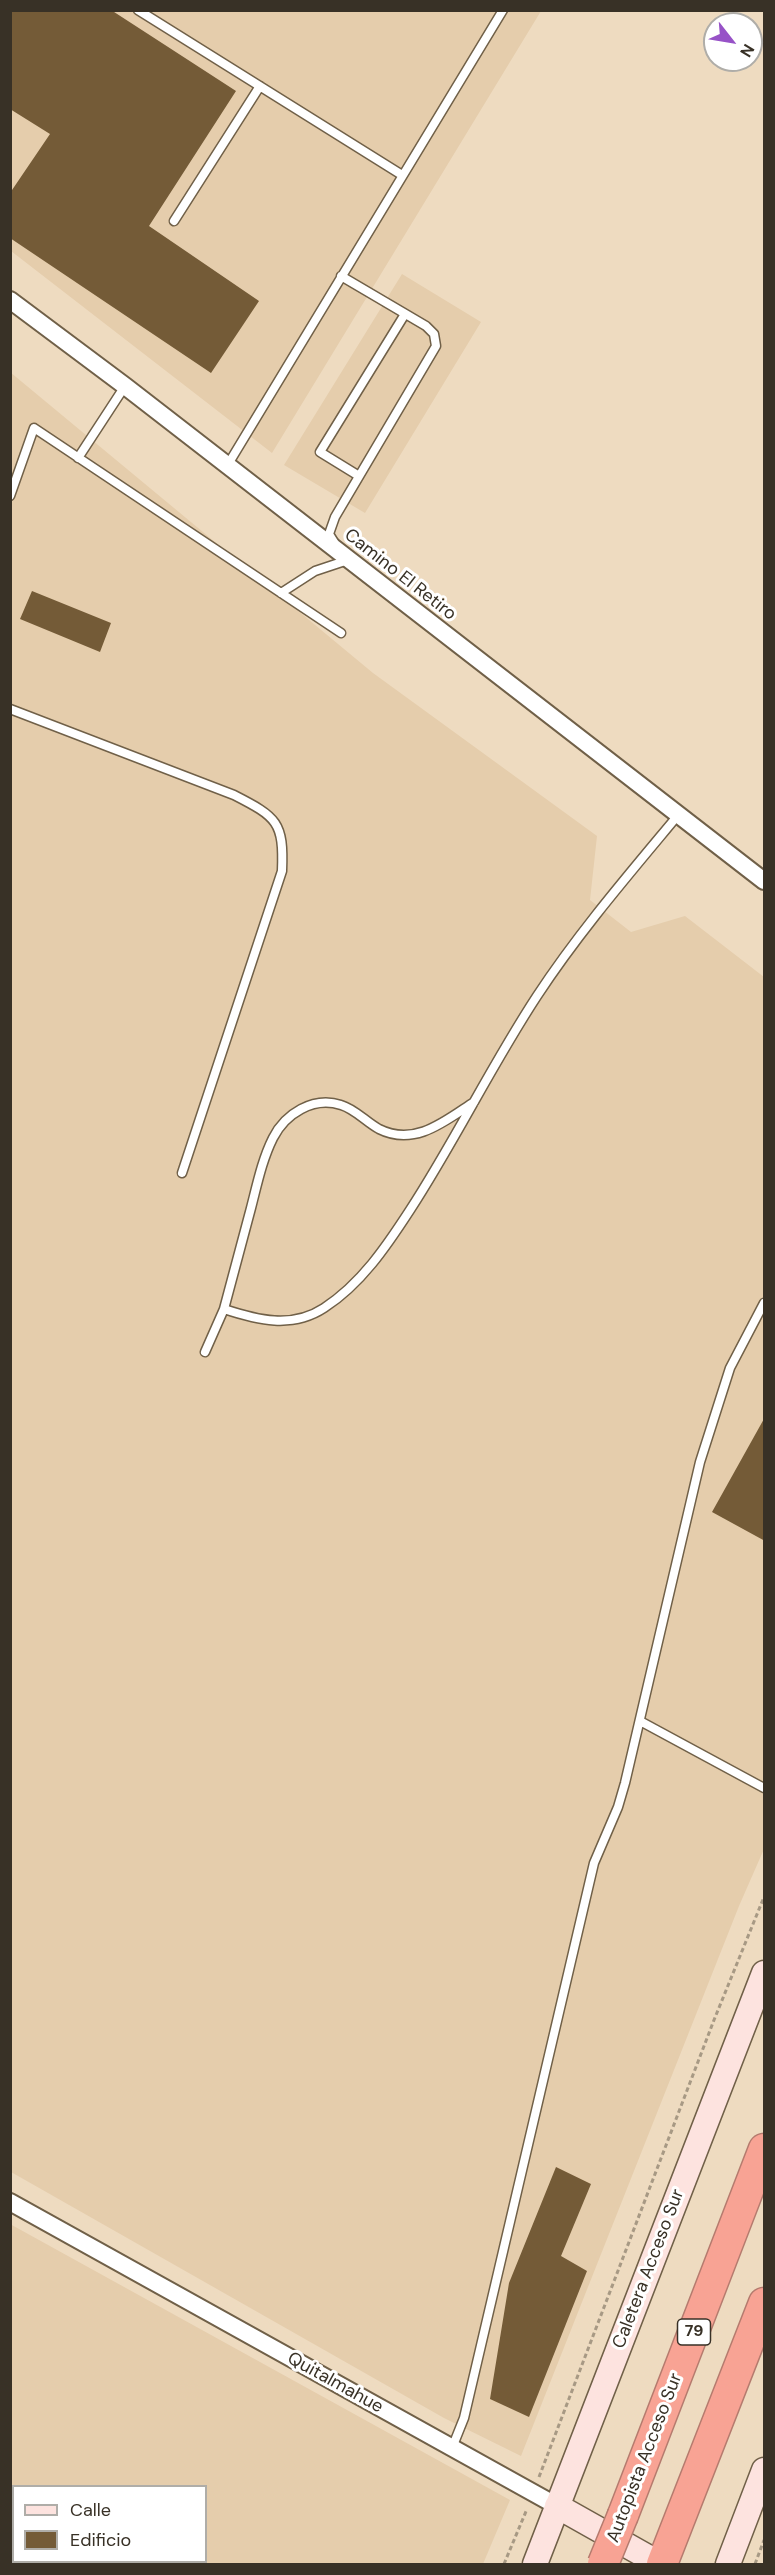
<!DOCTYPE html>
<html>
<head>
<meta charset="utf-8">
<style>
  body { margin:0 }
  #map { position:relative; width:775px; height:2575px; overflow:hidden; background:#eedbc0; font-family:"DM Sans",sans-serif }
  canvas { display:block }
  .frame { position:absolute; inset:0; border:12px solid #383126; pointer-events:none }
  .legend { position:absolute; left:12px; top:2485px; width:195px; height:78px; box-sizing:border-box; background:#fff; border:2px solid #afada8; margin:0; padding:8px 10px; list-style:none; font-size:18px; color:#383126 }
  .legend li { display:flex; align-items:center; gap:12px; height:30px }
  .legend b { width:30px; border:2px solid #afada8 }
  .north { position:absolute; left:703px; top:12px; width:60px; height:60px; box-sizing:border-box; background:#fff; border:2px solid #afada8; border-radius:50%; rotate:121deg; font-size:16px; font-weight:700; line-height:24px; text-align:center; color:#383126 }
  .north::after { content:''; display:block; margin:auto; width:21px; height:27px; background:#9752c7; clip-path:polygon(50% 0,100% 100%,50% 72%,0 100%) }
</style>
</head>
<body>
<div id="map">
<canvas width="775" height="2575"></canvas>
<div class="frame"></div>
<ul class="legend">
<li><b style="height:8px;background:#fde3df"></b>Calle</li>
<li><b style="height:16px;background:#745b37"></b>Edificio</li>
</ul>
<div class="north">N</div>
</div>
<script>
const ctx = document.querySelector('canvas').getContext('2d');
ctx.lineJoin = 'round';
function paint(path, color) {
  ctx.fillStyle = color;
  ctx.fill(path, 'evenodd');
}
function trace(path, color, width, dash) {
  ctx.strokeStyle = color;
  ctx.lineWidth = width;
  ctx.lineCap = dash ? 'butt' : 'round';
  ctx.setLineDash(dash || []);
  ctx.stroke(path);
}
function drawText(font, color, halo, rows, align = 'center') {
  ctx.font = font + ' "DM Sans",sans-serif';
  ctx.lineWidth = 6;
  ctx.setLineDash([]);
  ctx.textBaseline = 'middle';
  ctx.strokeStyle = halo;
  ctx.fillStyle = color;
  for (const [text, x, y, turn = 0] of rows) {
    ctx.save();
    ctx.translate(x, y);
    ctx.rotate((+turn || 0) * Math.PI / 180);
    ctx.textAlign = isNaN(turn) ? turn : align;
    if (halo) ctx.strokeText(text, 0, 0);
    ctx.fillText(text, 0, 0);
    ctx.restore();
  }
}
const built = new Path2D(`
  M10 11H541L272 453 11 251Z
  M402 274 481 322 365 513 284 465Z
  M10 372 373 673 597 836 590 900 631 932 685 916 764 977V1849L739 1906 521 2456 444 2418 11 2172Z
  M10 2224 510 2500 483 2564H11ZM206 2486V2562H14V2486Z`);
const building = new Path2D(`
  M10 10H111L236 91 149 226 259 301 211 373 10 238V193L50 134 10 109Z
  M32 591 111 623 100 652 20 619Z
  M765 1417V1541L712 1512Z
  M556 2167 591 2184 561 2256 587 2271 529 2417 490 2399 509 2283Z`);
const path = new Path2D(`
  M539 2477 714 2020 764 1897
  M504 2564 527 2509
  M755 2564 764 2540`);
const lane = new Path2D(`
  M138 10 402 175
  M174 221 260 86
  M78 458 125 386
  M227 466 503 10
  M359 476 320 452 405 314
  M10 496 34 428 341 633
  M334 542 329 534 335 517 436 346 434 334 426 326 341 276
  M281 593 315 571 348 560
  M10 709 234 795C277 817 284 822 282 871L182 1173
  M224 1309C233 1275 242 1242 251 1208 257 1185 262 1160 273 1138 285 1114 313 1096 341 1105 355 1109 366 1122 379 1129 415 1147 445 1121 474 1102
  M205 1352 224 1309C257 1320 292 1329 324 1308 361 1284 386 1247 410 1210 455 1141 491 1066 537 996 579 932 630 873 679 814
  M640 1721 764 1788
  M452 2448 464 2418 594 1863 618 1807 625 1783 700 1462 730 1368 764 1303`);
const street = new Path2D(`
  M10 300 125 386 764 881
  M10 2202 557 2506`);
const secondary = new Path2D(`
  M557 2506 660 2564
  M535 2564 764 1973
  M728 2564 764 2470`);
const highway = new Path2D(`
  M623 2515 764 2149
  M662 2564 764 2303`);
const highwayBridge = new Path2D(`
  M603 2564 623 2515`);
const shields = [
  [694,2332,33]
];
const shieldNames = [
  ["79",694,2332]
];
const streetNames = [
  ["Camino El Retiro",400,575,38],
  ["Caletera Acceso Sur",649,2269,-69],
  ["Quitalmahue",335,2383,29],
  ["Autopista Acceso Sur",645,2458,-69]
];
paint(built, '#e5cdac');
paint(building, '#745b37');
trace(lane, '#706048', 11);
trace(street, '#706048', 20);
trace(secondary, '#706048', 27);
trace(highway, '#b57b6e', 33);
trace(path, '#a79984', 3, [4.5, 3]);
trace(lane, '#fff', 8);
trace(street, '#fff', 16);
trace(secondary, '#fde3df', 24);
trace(highway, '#f8a394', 30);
trace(highwayBridge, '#b57b6e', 33, []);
trace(highwayBridge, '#f8a394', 30);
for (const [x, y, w] of shields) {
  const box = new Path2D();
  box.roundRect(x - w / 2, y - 13, w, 26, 4.5);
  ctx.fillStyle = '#fff';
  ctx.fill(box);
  trace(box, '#383126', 1.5);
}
drawText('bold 16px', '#383126', null, shieldNames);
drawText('18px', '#383126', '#fff', streetNames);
</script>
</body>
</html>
